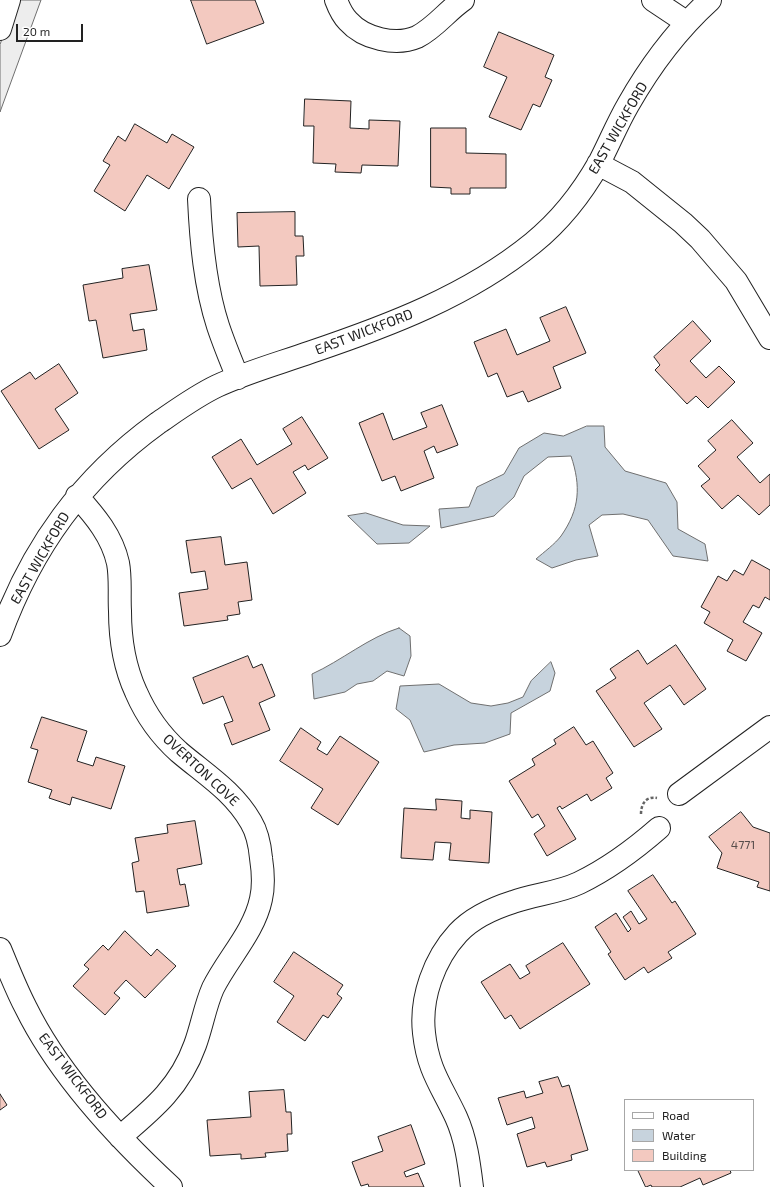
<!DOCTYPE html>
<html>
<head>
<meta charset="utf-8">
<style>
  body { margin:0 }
  #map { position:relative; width:770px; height:1187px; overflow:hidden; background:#fff; font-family:"Exo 2",sans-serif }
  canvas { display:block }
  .legend { position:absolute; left:624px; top:1099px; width:130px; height:72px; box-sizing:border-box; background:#fff; border:1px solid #a7a7a7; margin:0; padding:5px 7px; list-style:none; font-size:12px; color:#222 }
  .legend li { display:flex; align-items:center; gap:8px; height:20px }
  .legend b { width:20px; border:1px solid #a7a7a7 }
  .scale { position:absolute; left:16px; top:24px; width:67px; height:18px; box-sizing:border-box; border:2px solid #222; border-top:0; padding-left:5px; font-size:12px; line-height:14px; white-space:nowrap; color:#222; -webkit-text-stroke:3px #fff; paint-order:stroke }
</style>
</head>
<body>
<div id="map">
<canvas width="770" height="1187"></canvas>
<ul class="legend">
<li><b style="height:5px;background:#fff"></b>Road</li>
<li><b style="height:11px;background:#c7d3dd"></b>Water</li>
<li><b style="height:11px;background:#f3c9c0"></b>Building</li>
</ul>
<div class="scale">20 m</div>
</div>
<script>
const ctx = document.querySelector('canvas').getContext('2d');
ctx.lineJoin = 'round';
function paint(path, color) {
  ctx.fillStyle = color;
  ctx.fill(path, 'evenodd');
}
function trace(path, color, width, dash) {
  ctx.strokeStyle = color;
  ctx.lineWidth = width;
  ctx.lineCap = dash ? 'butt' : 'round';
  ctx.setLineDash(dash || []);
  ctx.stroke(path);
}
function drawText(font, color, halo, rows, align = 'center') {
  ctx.font = font + ' "Exo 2",sans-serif';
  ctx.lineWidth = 3;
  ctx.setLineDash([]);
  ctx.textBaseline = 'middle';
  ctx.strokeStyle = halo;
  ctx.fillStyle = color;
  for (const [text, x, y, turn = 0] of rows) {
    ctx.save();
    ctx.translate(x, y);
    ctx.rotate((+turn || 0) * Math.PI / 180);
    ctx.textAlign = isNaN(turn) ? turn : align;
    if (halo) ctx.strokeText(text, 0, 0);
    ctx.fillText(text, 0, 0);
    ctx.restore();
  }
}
const parking = new Path2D(`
  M16 0H41L0 112V45Z`);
const water = new Path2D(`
  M587 426H604L605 447 625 471 666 483 677 502 678 529 705 544 708 561 673 556 648 520 623 514 602 515 589 525 598 556 576 560 552 568 536 559C544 552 555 544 561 536 580 509 581 486 571 456L548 457 524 476 514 497 494 516 441 528 439 509 469 507 477 487 504 474 519 448 544 433 563 436Z
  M366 513 403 525 430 526 409 543 377 544 348 516Z
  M399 628 410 636 411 656 404 676 387 671 373 681 357 684 345 692 314 699 312 674C341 661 369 637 399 628Z
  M551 662 555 673 550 691 511 713 510 734 485 743 454 745 424 752 410 720 396 709 400 686 439 684 471 703 491 706 508 703 523 697 531 681Z`);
const building = new Path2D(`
  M191 0H255L264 23 207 44Z
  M499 32 554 55 545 77 552 80 540 107 533 104 521 130 489 117 507 77 484 67Z
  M305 99 351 101 350 128 369 129V120L400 121 398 166 362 165 361 173 335 172 336 164 313 163 314 126H304Z
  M135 124 167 143 172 134 194 147 169 189 147 175 125 211 94 191 110 165 103 161 118 136 125 141Z
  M431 128H466V153L506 154V188H470V194H451V188L431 187Z
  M295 212V236H303L304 256H296L297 285 260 286 259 246 238 247 237 213Z
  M149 265 157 310 130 314 133 331 144 329 147 350 103 358 96 320 89 321 83 285 123 278 122 269Z
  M566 307 586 353 553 367 561 388 528 402 523 391 507 397 497 373 488 377 474 342 506 329 517 355 550 341 540 318Z
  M693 321 711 341 690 361 706 378 719 366 735 382 708 408 696 396 687 404 655 370 660 365 654 357Z
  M59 364 78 393 55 409 69 430 39 449 1 391 30 372 35 379Z
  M442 405 458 445 437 453 434 446 424 451 434 478 401 491 395 476 382 481 359 423 383 413 393 440 427 427 421 413Z
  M302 417 328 458 308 470 305 465 293 472 306 493 273 514 251 478 232 489 212 457 241 439 257 465 292 444 283 429Z
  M732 420 753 443 737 457 760 483 770 474V505L759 515 738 495 722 509 701 486 710 479 698 466 716 450 708 441Z
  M221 537 225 565 247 562 252 600 238 602 240 614 227 616 228 620 184 626 179 593 208 589 205 571 191 573 186 541Z
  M752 560 770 570V600L765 597 759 608 753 605 743 622 762 633 746 661 727 651 733 640 704 623 710 612 701 607 718 576 727 581 734 570 743 575Z
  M676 645 706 689 684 705 670 685 644 703 662 729 634 747 596 691 616 678 610 669 638 650 647 664Z
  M248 656 253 668 262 664 275 696 259 703 270 730 232 745 224 724 233 721 223 696 203 704 193 678Z
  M42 717 87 731 77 761 93 766 96 757 125 766 111 809 72 797 70 805 49 798 52 790 28 782 38 750 31 748Z
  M574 727 586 745 593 741 613 773 606 778 612 788 591 801 587 794 562 809 560 806 557 808 576 839 547 856 534 834 545 826 538 814 532 818 509 781 535 765 532 759 556 744 554 740Z
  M301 728 321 742 317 749 327 755 340 736 379 762 338 825 311 808 323 789 280 761Z
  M436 799 462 801 461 818 470 819V810L492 812 489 863 449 860 451 843 435 842 433 860 401 858 404 808 436 810Z
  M741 812 753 827 770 833V891L757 887 759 882 717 868 722 853 709 837Z
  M195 821 202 864 177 869 180 885 185 884 189 906 147 913 144 891 136 892 132 863 139 861 135 838 168 833 167 825Z
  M653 875 672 903 675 901 696 934 668 952 672 958 648 973 644 967 625 980 608 954 611 952 595 927 616 913 628 932 631 929 623 917 631 911 639 924 647 919 628 891Z
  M125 931 151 956 157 949 176 966 145 998 126 980 114 993 120 998 105 1015 73 986 89 969 84 965 103 945 108 950Z
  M563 943 590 984 520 1029 511 1015 505 1019 481 982 510 964 520 979 530 973 526 966Z
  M294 952 343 985 337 994 342 998 328 1018 323 1015 305 1041 277 1022 294 996 274 982Z
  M558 1077 562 1087 569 1085 588 1150 571 1155 572 1160 547 1167 545 1162 527 1167 517 1134 535 1128 532 1117 507 1125 498 1098 524 1091 526 1098 543 1093 539 1082Z
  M284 1090 286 1112H291L292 1134H287L288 1151 265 1153 266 1157 241 1159V1154L210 1156 207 1120 251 1117 249 1092Z
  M0 1094 7 1105 0 1110Z
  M411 1125 425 1164 404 1172 406 1177 418 1173 424 1187H369L368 1184 361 1186 352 1162 383 1151 378 1137Z
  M638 1170H730L731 1173 703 1185 700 1178 680 1187H652L651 1185 646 1187Z`);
const path = new Path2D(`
  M641 814C641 804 646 796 657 798`);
const minor = new Path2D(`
  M336 0C339 8 342 15 348 21 364 39 396 46 417 37 435 28 447 11 463 0
  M653 0 686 22
  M0 29 9 0
  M598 164 632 182 683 223 700 239 736 281 770 338
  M199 199C201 242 205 286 218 326 224 344 231 361 238 378
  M77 496C95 516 112 536 118 563 121 579 119 595 120 611 120 639 124 666 136 692 146 715 160 735 179 752 206 775 233 791 251 822 257 832 260 847 261 858 263 871 264 886 261 899 254 932 228 958 213 988 205 1006 202 1026 195 1045 180 1087 153 1109 120 1137
  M0 635C32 547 82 478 158 423 177 410 196 396 217 386 247 372 280 363 311 352 388 326 468 296 533 243 560 221 582 193 599 163 609 144 617 124 628 105 650 66 677 30 710 0
  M679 794 770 727
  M0 949C8 968 16 989 26 1008 58 1073 118 1138 171 1187
  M472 1187C469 1163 466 1139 456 1117 441 1085 428 1070 424 1033 420 998 434 959 458 933 472 918 494 908 513 902 535 894 558 893 579 883 608 869 635 849 659 828`);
const numberNames = [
  ["4771",743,845]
];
const streetNames = [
  ["EAST WICKFORD",618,128,-60],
  ["EAST WICKFORD",364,332,-21],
  ["EAST WICKFORD",40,558,-60],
  ["OVERTON COVE",201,770,43],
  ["EAST WICKFORD",73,1076,53]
];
paint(parking, '#ededed');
trace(parking, '#6f6f6f', 1);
paint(water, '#c7d3dd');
trace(water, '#6f6f6f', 1);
paint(building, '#f3c9c0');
trace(building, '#222', 1);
trace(minor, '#222', 24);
trace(path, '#646464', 2.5, [3, 2]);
trace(minor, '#fff', 22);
drawText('12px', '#564c4a', null, numberNames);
drawText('14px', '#222', '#fff', streetNames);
</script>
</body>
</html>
